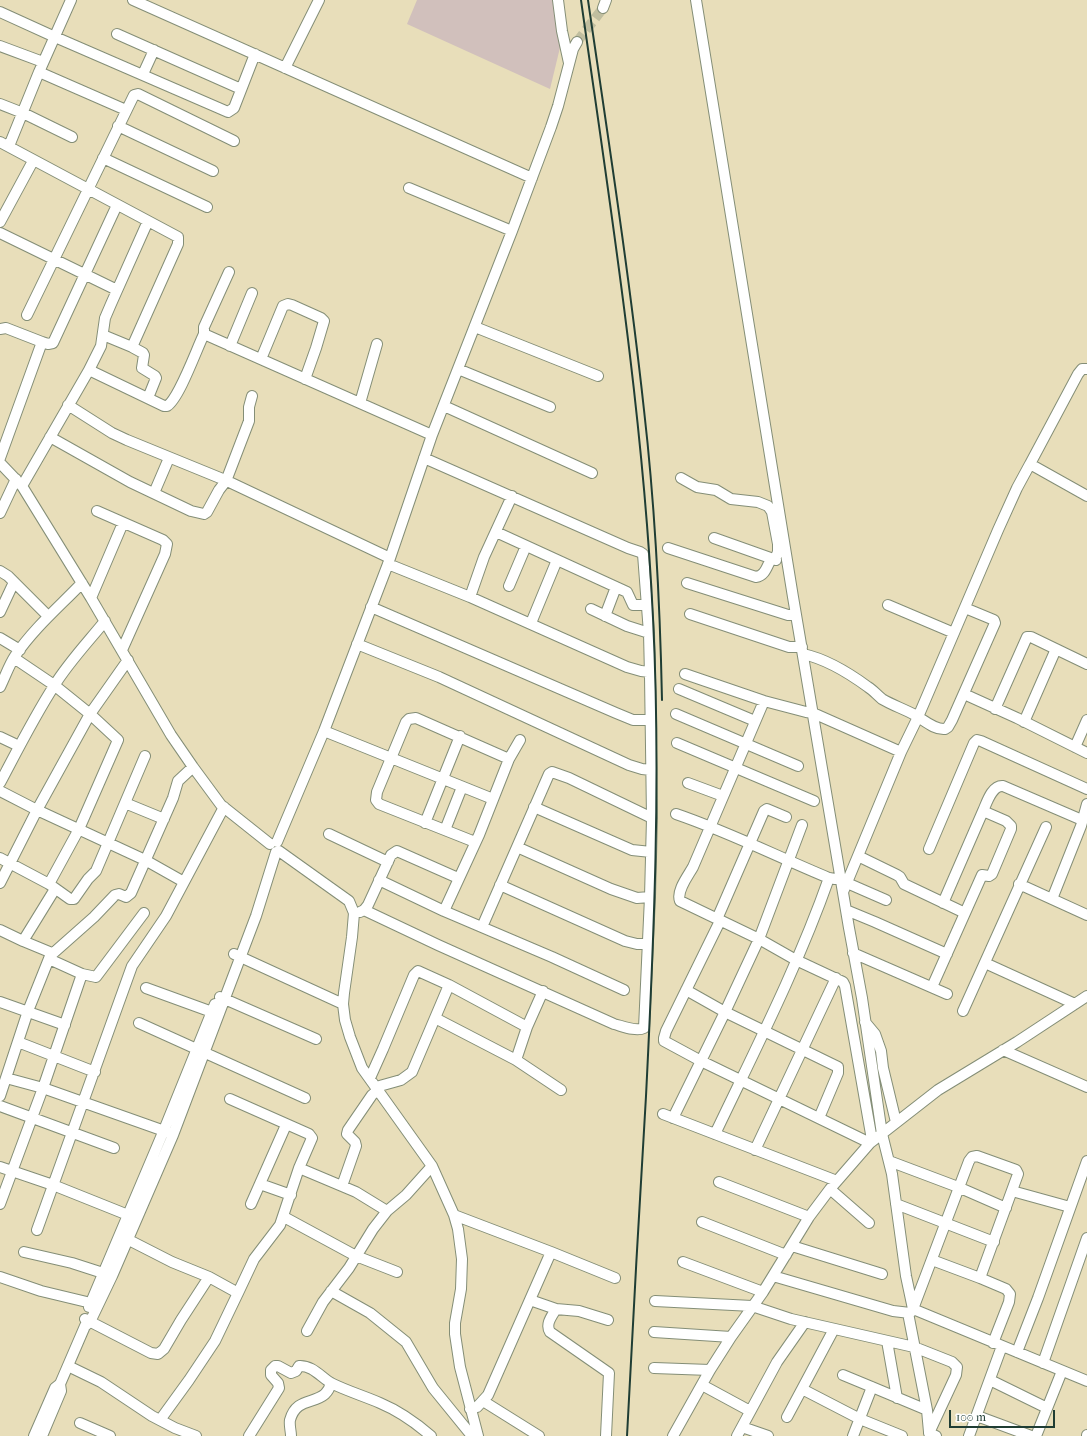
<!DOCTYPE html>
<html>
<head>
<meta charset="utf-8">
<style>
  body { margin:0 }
  #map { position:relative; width:1087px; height:1436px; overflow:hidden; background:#e8deba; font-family:"IM FELL French Canon",serif }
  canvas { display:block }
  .scale { position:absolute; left:949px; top:1410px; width:106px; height:18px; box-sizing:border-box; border:2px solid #1f3d34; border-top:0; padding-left:5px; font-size:12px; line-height:14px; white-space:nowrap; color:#1f3d34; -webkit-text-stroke:3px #fff; paint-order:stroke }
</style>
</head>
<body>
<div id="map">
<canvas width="1087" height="1436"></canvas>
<div class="scale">100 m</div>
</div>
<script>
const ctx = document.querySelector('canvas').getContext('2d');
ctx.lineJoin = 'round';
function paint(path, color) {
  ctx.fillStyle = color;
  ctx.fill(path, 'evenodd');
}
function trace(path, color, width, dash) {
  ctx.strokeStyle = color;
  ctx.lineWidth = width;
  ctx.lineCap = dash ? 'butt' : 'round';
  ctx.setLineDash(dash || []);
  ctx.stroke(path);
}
const industrial = new Path2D(`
  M417 0H560L564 31 550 89 407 24Z`);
const minorTunnel = new Path2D(`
  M577 42 603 8`);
const minor = new Path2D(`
  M133 0 532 178
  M558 0 562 31 569 63
  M696 0 793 597 849 928 862 998 882 1134 892 1174 906 1276 913 1309
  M603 8 606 0
  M0 12 55 37 228 112 234 108 255 54
  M117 34 241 89
  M0 46 43 62
  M285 68 319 0
  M39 72 126 110
  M143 74 154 50
  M0 104 23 113 72 137
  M118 126 213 171
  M0 142 178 237V244L132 347 103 335
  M9 146 39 72 71 0
  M103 158 207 207
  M409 188 512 231
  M0 222 33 161
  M0 233 117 290
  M27 315 134 95 138 94 234 141
  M475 327 598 376
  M0 329 6 328 42 342
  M204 334V327L229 272
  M230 346 252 293
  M132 347 143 353 144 355 142 368 155 376 156 378 148 398
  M261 359 283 306 288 304 292 305 321 318 324 321 316 348 305 379
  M458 369 550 407
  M89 370 101 346 105 318 111 304 148 221
  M360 403 377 344
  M68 405 112 433 127 440 225 480 390 558
  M444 406 592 473
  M50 437 130 482 191 511 204 514 207 512 219 490 226 481 249 421V407L252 396
  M0 458 42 342 48 344 53 343 117 205
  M0 463 22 486 91 598 171 735 193 767 221 805 270 844
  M1030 464 1078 374 1082 369H1087
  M681 478 697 487 716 490 731 499 758 502 768 506 772 512 778 544V552L775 559
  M22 486 89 370 164 406H167C179 399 197 348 204 334L432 435
  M154 493 169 458
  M97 511 163 540 167 544 165 554 122 650
  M0 513 16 479
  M496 532 627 592 633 605H647
  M714 538 776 560
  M668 548 756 577C765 576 767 566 771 559
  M388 564 470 597 627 667 641 671 650 672
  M0 571 8 576 48 616
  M687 583 788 615H796
  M509 586 526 546
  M470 597 484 557 512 496
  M91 598 123 523
  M888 605 954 633
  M371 607 616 713 633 720H650
  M591 609 627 626 649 633
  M0 612 14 582
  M690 614 789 647H802
  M605 616 616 587
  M531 623 557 560
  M0 638 20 650
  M357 644 439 677 629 765 642 769 651 770
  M803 654C826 659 849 673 868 687 873 690 877 695 882 699 892 705 904 709 915 715 924 720 934 730 945 729L948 727 952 720 995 623 994 620 965 608
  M14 658 54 685 90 714 118 740 79 829 49 884
  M685 674 764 701 806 712 813 713 901 752
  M0 687C5 677 9 665 15 656 34 628 59 607 82 583
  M679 689 755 721
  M964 694 1017 718 1087 753
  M764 701 693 867C688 876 676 891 680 901L759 939 796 960 843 982 845 986 872 1140
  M995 709 1027 637H1031L1087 664
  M676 714 798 766
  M1024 722 1056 649
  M324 731 493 799
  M0 737 19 746
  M677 743 814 801
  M1075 747 1087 720
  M0 783C17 751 34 717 54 686 68 663 88 642 105 621
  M688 783 723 796
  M0 791 37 810 145 860 184 882
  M125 803 164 819
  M534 807 632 850 651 852
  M676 814C729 832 778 857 829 878L835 879
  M425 823 460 736
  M445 830 462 787
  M329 834 388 862
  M277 842 324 731 388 564 432 435 512 231 551 127 558 106 573 49 577 42
  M475 842 379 804 376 800 377 792 406 722 409 719 416 718 509 759
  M517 847 611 889 637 898 650 897
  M929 849 974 743 977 740 981 741 1087 789
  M279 851 349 901 354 913 352 937 344 993 343 1004 345 1020 350 1037 362 1068 432 1166 454 1215 458 1229 462 1259 461 1289 455 1323V1334L460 1367 478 1436
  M858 856 897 875 900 877 904 884 965 913
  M0 858 49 884 70 899H74L88 879 96 871 145 756
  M379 880 444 911 552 957 624 990
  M0 883 37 810 90 714 128 660
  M847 883 886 900
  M1019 884 1087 915
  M500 885 625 941 637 944H647
  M843 892 901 752 918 717 998 530 1017 488 1030 464 1087 496
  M1052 899 1081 826 1087 804
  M943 903 983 811
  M364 910 438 945 614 1024C622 1026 636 1032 644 1028L650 897 652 818 650 676 649 633 643 554 640 552 628 548 424 458
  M846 910 875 922 947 954
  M444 911 479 835 509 759 520 740
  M360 912 364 910 368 905 391 855 397 851 458 878
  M717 919 764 811 767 809 786 817
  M720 921 666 1031 664 1038V1041L701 1061 870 1143
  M482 927 549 774 552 772 569 778 652 818
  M0 930 23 941 55 889
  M23 941 52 953
  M853 953 947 994
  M234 954 343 1004
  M985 963 1075 1004
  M82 974 96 977 144 913
  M932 987 982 875 989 876 992 874 1011 829V826L1006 821 983 811C987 802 992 785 1003 786L1082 820
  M146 988 212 1012
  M686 990 725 1012 838 1067V1073L819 1118
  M220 997 316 1039
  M0 1002 65 1025
  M963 1011 1046 827
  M435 1018 516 1060 561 1090
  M865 1022 875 1034 881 1051 883 1068 896 1122
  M139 1023 305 1098
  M18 1042 95 1072
  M1003 1050 1087 1087
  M516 1060 527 1027 543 991
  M6 1078 43 1088 170 1133
  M370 1078 383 1049 414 975 418 971 449 985 527 1027
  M376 1087 401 1080 412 1072 449 985
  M0 1096 28 1011 50 956 94 917 115 895 119 894 126 897 131 893 173 798 178 781 193 767
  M0 1106 114 1148
  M663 1114 837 1181
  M673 1118 725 1012 759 939 802 825
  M715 1134C755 1050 798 966 829 878
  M755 1150 836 978
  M889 1161 958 1187 1006 1208
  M0 1167 53 1185 128 1215
  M299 1168 356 1192 387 1211
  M719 1182 809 1217
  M260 1184 291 1195
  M342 1186 356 1146 355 1142 347 1134 348 1130 372 1095 378 1090
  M830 1189 869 1223
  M1012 1191 1070 1207
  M0 1204 43 1088 82 974 49 959
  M251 1204 286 1125
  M896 1204 994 1242
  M454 1215 551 1252 488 1395 477 1407 470 1409
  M284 1217 356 1256 397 1272
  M702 1222 786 1255
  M37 1230 132 966 166 916 224 807
  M123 1237 172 1262 209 1277 238 1293 254 1259 280 1225 299 1168 312 1138 309 1134 230 1099
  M792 1246 882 1274
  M24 1252 72 1263 103 1273
  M551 1252 615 1278
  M932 1260 980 1278
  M683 1262 763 1292
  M773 1276 893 1311 910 1313 913 1309 969 1161 972 1157 977 1156 1016 1170 1018 1174 980 1278 1006 1289 1010 1294 1009 1302 993 1343
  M0 1277 41 1291 91 1303
  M331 1291 370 1313 406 1342 433 1388 472 1436
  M530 1300 556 1309 579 1311 608 1320
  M655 1301 752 1306 791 1319 914 1347 952 1362 957 1367 956 1375 929 1433 936 1436
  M89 1307 164 1130 215 1004
  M556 1309C552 1316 545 1324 550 1332L609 1373 606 1436
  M913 1309 1087 1381
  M908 1313 927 1410 929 1432
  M85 1319 151 1353 158 1354 164 1349 181 1320 209 1277
  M834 1329 802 1389 860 1419 902 1436
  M307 1331 323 1302 349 1268 373 1229 387 1211 406 1195 432 1166
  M654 1332 731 1337
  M887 1341 897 1398
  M1017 1352 1038 1298 1087 1161
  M1043 1363 1087 1238
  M68 1366 101 1382 152 1416 175 1428 196 1436
  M654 1368 710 1370
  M843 1375 872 1387
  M990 1380 1047 1408
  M702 1385 750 1411
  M483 1401 539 1436
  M977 1416 1031 1436
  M787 1417 802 1389
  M160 1420 189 1380 215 1341 238 1293
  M80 1423 110 1436
  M742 1427 768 1436
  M34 1436 55 1388 60 1384 85 1326 90 1322 112 1276 173 1135 256 916 276 852
  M42 1436 61 1391 60 1384
  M249 1436 279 1388 278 1383 271 1375V1370L275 1366H278L291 1373 296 1371 299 1366C312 1365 321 1377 331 1383 347 1391 364 1396 380 1403 399 1411 416 1423 431 1436
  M291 1436C291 1431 289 1425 290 1420 296 1398 314 1404 325 1394 328 1391 330 1387 331 1383
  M673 1436 710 1370 731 1337 763 1292 809 1217 830 1189 870 1143 938 1090 1017 1042 1087 996
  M737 1436 777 1362 805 1322
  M853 1436 872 1387 927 1410
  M969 1436 1002 1346
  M1036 1436 1062 1371
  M1087 1436V1435`);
const rail = new Path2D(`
  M581 0C610 205 643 411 653 618 661 778 654 937 646 1096 639 1209 633 1323 627 1436
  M588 0C608 137 629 273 644 410 655 506 660 603 662 700`);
paint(industrial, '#d1c0bc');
trace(minorTunnel, '#c0be9f', 10, [10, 5]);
trace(minor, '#848e77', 12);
trace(minor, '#fff', 10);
trace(rail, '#1f3d34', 2);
</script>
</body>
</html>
